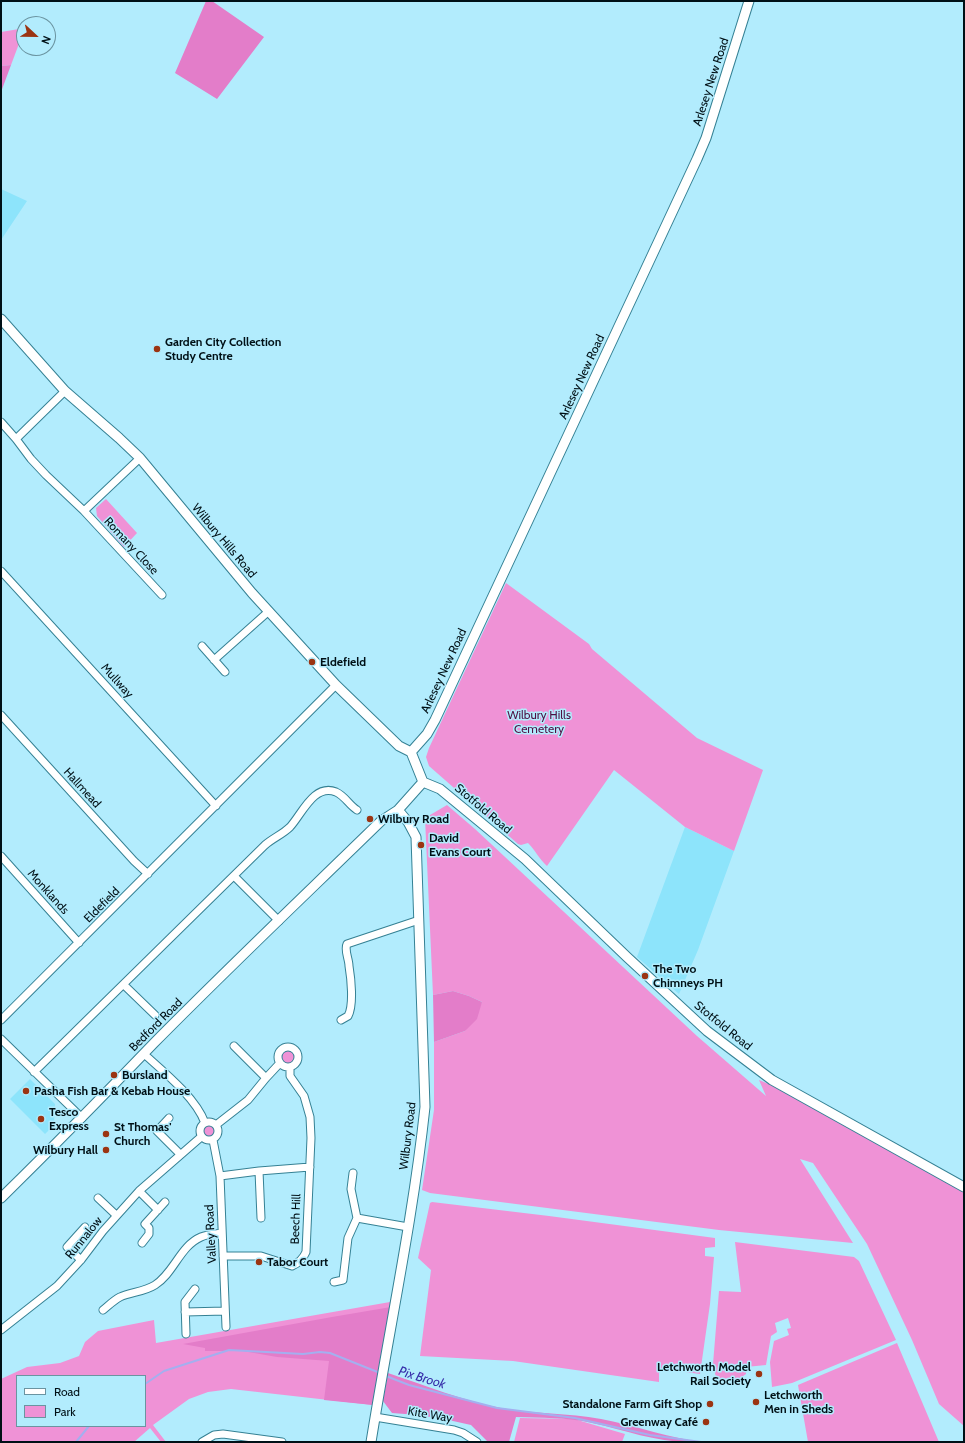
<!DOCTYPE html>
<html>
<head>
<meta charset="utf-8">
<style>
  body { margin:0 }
  #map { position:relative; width:965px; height:1443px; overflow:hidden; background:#b2ecfd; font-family:Cabin,sans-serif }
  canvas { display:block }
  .frame { position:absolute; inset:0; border:2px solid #001016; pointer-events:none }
  .legend { position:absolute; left:16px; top:1375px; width:130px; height:52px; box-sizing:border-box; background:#b2ecfd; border:1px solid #6b94a1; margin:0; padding:5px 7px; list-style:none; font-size:12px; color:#001016 }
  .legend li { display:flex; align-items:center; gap:8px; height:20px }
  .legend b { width:20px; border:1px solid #6b94a1 }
  .north { position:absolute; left:16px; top:16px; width:40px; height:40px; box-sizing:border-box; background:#b2ecfd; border:1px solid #6b94a1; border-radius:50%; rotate:112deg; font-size:11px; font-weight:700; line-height:16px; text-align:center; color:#001016 }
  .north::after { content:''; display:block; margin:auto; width:14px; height:18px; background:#9b3412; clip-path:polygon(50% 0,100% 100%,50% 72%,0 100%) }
</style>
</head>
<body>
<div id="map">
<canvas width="965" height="1443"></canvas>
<div class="frame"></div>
<ul class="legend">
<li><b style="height:5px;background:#fff"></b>Road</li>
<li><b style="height:11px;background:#ef92d6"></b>Park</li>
</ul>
<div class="north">N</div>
</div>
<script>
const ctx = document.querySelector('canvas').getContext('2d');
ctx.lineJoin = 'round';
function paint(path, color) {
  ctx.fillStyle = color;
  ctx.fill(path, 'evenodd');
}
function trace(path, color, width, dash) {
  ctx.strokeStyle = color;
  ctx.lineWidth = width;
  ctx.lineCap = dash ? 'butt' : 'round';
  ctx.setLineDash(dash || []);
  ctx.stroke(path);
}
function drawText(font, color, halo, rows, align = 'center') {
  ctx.font = font + ' Cabin,sans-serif';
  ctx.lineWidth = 3;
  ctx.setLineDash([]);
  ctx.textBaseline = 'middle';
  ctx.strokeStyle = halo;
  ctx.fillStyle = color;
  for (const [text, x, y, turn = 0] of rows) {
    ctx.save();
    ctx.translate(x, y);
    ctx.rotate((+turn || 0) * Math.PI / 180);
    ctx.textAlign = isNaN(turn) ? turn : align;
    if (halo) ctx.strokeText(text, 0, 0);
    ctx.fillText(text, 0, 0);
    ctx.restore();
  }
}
const built = new Path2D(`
  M1 189 27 201 1 240Z
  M685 827 734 851 698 950 679 994 637 957Z
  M30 1079 55 1104 54 1125 45 1134 10 1099Z`);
const green = new Path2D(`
  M19 29 23 33 11 65 1 66V32Z
  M106 499 137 533 124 547 97 516 96 508Z
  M506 583 589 644 592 649 697 738 763 770 734 851 685 827 614 770 547 866C539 859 536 851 528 843L521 845 518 844 429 766 426 757 429 748Z
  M447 805 475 829 697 1036 766 1096 759 1080 778 1088 964 1191V1426L939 1404 912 1340 867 1244 813 1163 800 1159 853 1243 719 1230 430 1193 422 1190 434 1110V1042L465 1031 482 1002 469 996 453 991 433 995 425 818Z
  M281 1057a8 8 0 1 1 16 0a8 8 0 1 1-16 0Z
  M203 1131a6 6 0 1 1 12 0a6 6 0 1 1-12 0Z
  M432 1202 549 1216 715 1238V1247L705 1248V1256L714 1257 710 1304 700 1374 663 1369 659 1373V1382L513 1361 420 1356 431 1270 418 1258 430 1203Z
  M735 1242 854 1257 859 1261 896 1340 792 1383 772 1387 770 1362 774 1341 789 1335 787 1329 791 1328 788 1318 775 1323 777 1332 771 1336 766 1365 746 1367V1374C735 1382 730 1382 717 1382L713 1364 719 1291 741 1292Z
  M390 1302 391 1307 373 1405 231 1389 208 1392 189 1399 153 1425 166 1442H161L150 1428 134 1442H1V1379L27 1367 60 1363 79 1356 85 1342 98 1331 154 1320 156 1343ZM17 1376H145V1426H17Z
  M897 1343 939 1442H808L798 1385Z
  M520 1418 574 1419 625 1434 622 1442H514Z`);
const forest = new Path2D(`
  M206 1H212L264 37 217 99 175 73Z
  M11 65 1 92V66Z
  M453 991 469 996 482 1002 477 1019 465 1031 434 1042 433 995Z
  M391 1307 373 1405 324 1400 329 1361 277 1357 243 1351H205V1348L183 1344 332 1317Z
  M388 1373C424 1385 464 1401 501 1408 534 1414 568 1413 601 1419 630 1424 659 1435 689 1440V1442C655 1442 625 1430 592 1423 567 1417 541 1418 516 1417L509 1442H488L471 1425 444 1419 418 1415 392 1413 383 1401Z`);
const stream = new Path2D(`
  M386 1376 409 1385 497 1408 575 1418 650 1435 701 1442
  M145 1384 164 1371 229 1350 303 1354 320 1352 330 1353 380 1373
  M76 1442 89 1426`);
const minor = new Path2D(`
  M1 422 16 439 31 459 46 475 84 511 162 595
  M16 439 65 391
  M84 511 140 458
  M1 571 216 806
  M202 646 225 672
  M214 660 269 611
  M1 715 134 861 148 874
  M1 856 79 943
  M234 876 279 921
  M124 985 155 1015
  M1 1020 336 685
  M341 1020 348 1016C354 1005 351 978 349 966 349 959 344 950 347 944L419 920
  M1 1039 82 1118
  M234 1046 266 1078
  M278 1057a10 10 0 1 1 20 0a10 10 0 1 1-20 0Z
  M144 1054C164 1072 196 1098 205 1123
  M34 1072 265 845C273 838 283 834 290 827 302 814 314 783 336 792 345 796 349 805 357 810
  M169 1118 157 1131 180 1154
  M200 1131a9 9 0 1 1 18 0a9 9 0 1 1-18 0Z
  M216 1125 248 1100 266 1078 280 1063
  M213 1140 220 1176 226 1327
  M259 1171 261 1218
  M220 1176 259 1171 310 1167
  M139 1191 158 1210
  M98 1198 116 1215
  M357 1218 408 1227
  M142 1243 149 1234V1228L145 1224 165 1202
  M223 1256H261L292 1266C299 1263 303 1259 306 1252L311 1138 310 1117 304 1096 290 1076V1067
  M81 1260 67 1247 85 1227
  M334 1282 343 1280 348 1238 357 1218 351 1189 353 1173
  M103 1310C108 1306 114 1300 120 1297 131 1292 144 1292 155 1285 174 1273 180 1246 201 1237 208 1234 215 1234 222 1233
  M185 1312 225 1311
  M1 1330 57 1286 81 1260 103 1231 139 1191 201 1137
  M186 1334 185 1302 195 1289
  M375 1417 454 1430 463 1433 477 1442
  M202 1442 214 1435 223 1434 282 1442`);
const tertiary = new Path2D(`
  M1 319 65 391 119 438 140 458 252 593 336 685 399 746 411 752 423 782
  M411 752 427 734 435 720 697 159 706 138 749 1
  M423 782 440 789 525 859 627 957 707 1031 772 1080 964 1187
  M1 1198C53 1147 104 1095 154 1043 228 968 305 895 381 821L398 810 423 782
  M371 1442C389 1330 413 1219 425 1107L416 837 408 822 398 810`);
const markers = [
  [157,349,4,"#9b3412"],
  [312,662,4,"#9b3412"],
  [370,819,4,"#9b3412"],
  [421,845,4,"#9b3412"],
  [645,976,4,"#9b3412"],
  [114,1075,4,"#9b3412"],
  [26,1091,4,"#9b3412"],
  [41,1119,4,"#9b3412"],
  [106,1134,4,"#9b3412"],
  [106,1150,4,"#9b3412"],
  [259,1262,4,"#9b3412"],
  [759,1374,4,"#9b3412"],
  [756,1402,4,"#9b3412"],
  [710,1404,4,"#9b3412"],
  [706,1422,4,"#9b3412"]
];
const streetNames = [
  ["Arlesey New Road",711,82,-72],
  ["Arlesey New Road",582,377,-65],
  ["Wilbury Hills Road",224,541,50],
  ["Romany Close",131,546,47],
  ["Arlesey New Road",444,671,-65],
  ["Mullway",117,681,48],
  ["Hallmead",82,788,48],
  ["Stotfold Road",483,809,40],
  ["Monklands",48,892,48],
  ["Eldefield",102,905,-45],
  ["Bedford Road",156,1025,-45],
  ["Stotfold Road",723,1026,39],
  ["Wilbury Road",408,1136,-83],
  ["Beech Hill",296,1219,-88],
  ["Valley Road",211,1234,-93],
  ["Runnalow",84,1238,-51],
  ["Kite Way",430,1415,10]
];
const poiNames = [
  ["Garden City Collection",165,342],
  ["Study Centre",165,356],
  ["Eldefield",320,662],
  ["Wilbury Road",378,819],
  ["David",429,838],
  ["Evans Court",429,852],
  ["The Two",653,969],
  ["Chimneys PH",653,983],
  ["Bursland",122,1075],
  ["Pasha Fish Bar & Kebab House",34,1091],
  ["Tesco",49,1112],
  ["Express",49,1126],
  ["St Thomas'",114,1127],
  ["Church",114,1141],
  ["Wilbury Hall",98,1150,"right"],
  ["Tabor Court",267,1262],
  ["Letchworth Model",751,1367,"right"],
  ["Rail Society",751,1381,"right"],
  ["Letchworth",764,1395],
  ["Men in Sheds",764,1409],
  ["Standalone Farm Gift Shop",702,1404,"right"],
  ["Greenway Café",698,1422,"right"]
];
const parkNames = [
  ["Wilbury Hills",539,715],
  ["Cemetery",539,729]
];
const waterNames = [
  ["Pix Brook",422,1378,17]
];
paint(built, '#8de4fb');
paint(green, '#ef92d6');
paint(forest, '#e37dc9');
trace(stream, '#a4afef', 2);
trace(minor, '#358194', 9);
trace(tertiary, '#358194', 11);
trace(minor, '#fff', 7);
trace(tertiary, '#fff', 9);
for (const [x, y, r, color] of markers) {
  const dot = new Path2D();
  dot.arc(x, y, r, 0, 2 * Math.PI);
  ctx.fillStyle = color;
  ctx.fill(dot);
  trace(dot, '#b2ecfd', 1.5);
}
drawText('12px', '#001016', '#b2ecfd', streetNames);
drawText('bold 12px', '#001016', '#b2ecfd', poiNames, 'left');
drawText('12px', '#4f0f42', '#b2ecfd', parkNames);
drawText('italic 13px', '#3830aa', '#b2ecfd', waterNames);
</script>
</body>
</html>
